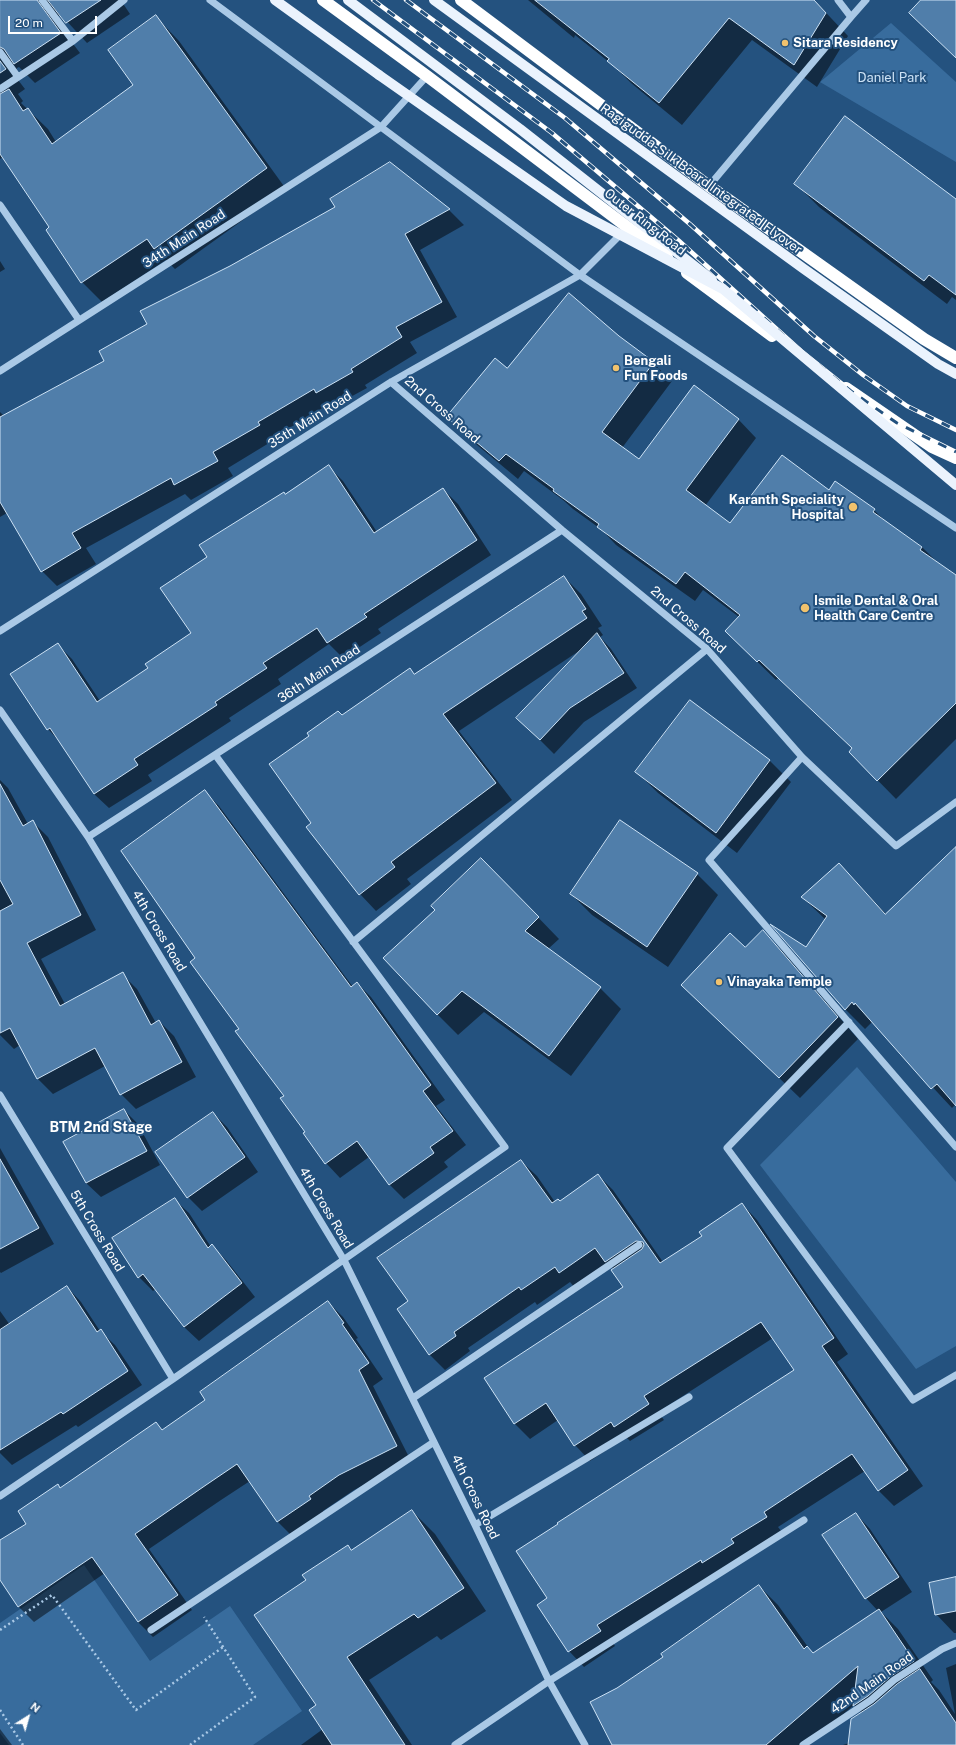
<!DOCTYPE html>
<html>
<head>
<meta charset="utf-8">
<style>
  body { margin:0 }
  #map { position:relative; width:956px; height:1745px; overflow:hidden; background:#24527f; font-family:"Public Sans",sans-serif }
  canvas { display:block }
  .north { position:absolute; left:8px; top:1697px; width:40px; height:40px; -webkit-text-stroke:3px #24527f; paint-order:stroke; rotate:37deg; font-size:11px; font-weight:700; line-height:16px; text-align:center; color:#fff }
  .north::after { content:''; display:block; margin:auto; width:14px; height:18px; background:#fff; clip-path:polygon(50% 0,100% 100%,50% 72%,0 100%) }
  .scale { position:absolute; left:8px; top:16px; width:89px; height:18px; box-sizing:border-box; border:2px solid #fff; border-top:0; padding-left:5px; font-size:12px; line-height:14px; white-space:nowrap; color:#fff; -webkit-text-stroke:3px #24527f; paint-order:stroke }
</style>
</head>
<body>
<div id="map">
<canvas width="956" height="1745"></canvas>
<div class="north">N</div>
<div class="scale">20 m</div>
</div>
<script>
const ctx = document.querySelector('canvas').getContext('2d');
ctx.lineJoin = 'round';
function paint(path, color) {
  ctx.fillStyle = color;
  ctx.fill(path, 'evenodd');
}
function trace(path, color, width, dash) {
  ctx.strokeStyle = color;
  ctx.lineWidth = width;
  ctx.lineCap = dash ? 'butt' : 'round';
  ctx.setLineDash(dash || []);
  ctx.stroke(path);
}
function drawText(font, color, halo, rows, align = 'center') {
  ctx.font = font + ' "Public Sans",sans-serif';
  ctx.lineWidth = 4;
  ctx.setLineDash([]);
  ctx.textBaseline = 'middle';
  ctx.strokeStyle = halo;
  ctx.fillStyle = color;
  for (const [text, x, y, turn = 0] of rows) {
    ctx.save();
    ctx.translate(x, y);
    ctx.rotate((+turn || 0) * Math.PI / 180);
    ctx.textAlign = isNaN(turn) ? turn : align;
    if (halo) ctx.strokeText(text, 0, 0);
    ctx.fillText(text, 0, 0);
    ctx.restore();
  }
}
const green = new Path2D(`
  M891 23 956 82V162L820 82Z
  M857 1067 956 1182V1346L916 1369 760 1165Z
  M84 1565 150 1661 230 1606 302 1711 253 1745H9L0 1733V1623Z`);
const shadow = new Path2D(`
  M0 0H124L122 2 130 14 87 43 61 15 58 16V24L80 53 35 83 19 67 17 68 15 76 25 89 18 94 23 101 21 103 48 129 56 142 135 85 159 20 179 41 286 189 175 269 166 260 102 302 82 282 47 230 50 228 3 157 0 159Z
  M528 0H814L848 36 817 87 752 40 682 125 631 83 614 66 575 35 574 38Z
  M390 163 449 210 464 225 420 250 457 317 410 342 417 353 365 385 367 388 332 407 329 404 273 438 274 440 228 468 233 476 191 500 185 494 86 548 96 564 57 586 42 571 7 513 0 517V412L4 416 105 361 149 325 231 267 336 207Z
  M796 184 956 201V300L952 297 947 304 819 207Z
  M0 261 5 269 0 272Z
  M618 336 653 363 672 381 622 448 639 460 738 419 756 438 705 506 731 525 829 491 835 483 874 510 889 525 922 547 937 562 956 576V739L896 799 850 752 853 749 778 678 776 680 726 631 739 617 703 590 695 601 616 545 602 530 573 509 563 500 524 471 518 479 465 435 447 417 507 369Z
  M328 466 343 481 377 532 443 489 458 504 491 555 378 629 381 633 343 658 329 644 278 679 281 684 229 718 231 721 148 775 152 781 109 808 94 794 60 742 48 729 57 644 72 659 100 701 149 668 192 634 209 557 285 495Z
  M564 577 581 594 602 626 598 628 603 635 600 637 611 649 637 688 584 722 554 754 518 718 582 649 459 731 512 800 407 879 411 884 376 911 360 894 312 823 342 716 414 675Z
  M690 701 770 761 791 782 737 853 658 793 637 772Z
  M0 780 8 788 28 824 33 822 48 837 96 930 41 959 65 1004 122 974 137 989 156 1023 159 1021 174 1036 196 1077 136 1109 121 1094 105 1066 53 1094 38 1079 20 1045 14 1049 0 1035Z
  M205 792 219 806 353 987 357 983 371 997 445 1100 436 1106 466 1145 444 1162 448 1167 404 1199 390 1185 369 1157 340 1178 326 1163 304 1134 306 1132 285 1096 240 1029 197 958Z
  M956 848V1104L952 1108 872 1022 865 1029 845 1009 806 948 826 920 802 897 839 864 886 914Z
  M697 874 718 895 668 967 592 915 571 894Z
  M502 880 559 939 548 949 600 988 621 1009 571 1076 484 1012 458 1035 437 1014Z
  M763 932 784 953 858 1039 800 1098 703 1005Z
  M124 1110 138 1124 160 1165 101 1197 86 1183Z
  M213 1113 227 1127 258 1172 202 1211 188 1197Z
  M0 1148 54 1244 1 1273 0 1272Z
  M521 1161 537 1176 555 1202H560L598 1175 613 1190 663 1262 703 1236 742 1204 757 1220 848 1354 837 1362 923 1486 894 1506 879 1491 865 1471 778 1527 782 1532 611 1640 615 1646 584 1667 569 1651 548 1598 795 1370 773 1338 658 1412 664 1420 630 1441 626 1437 590 1461 575 1445 558 1420 530 1439 514 1423 624 1287 614 1269 609 1264 575 1288 570 1282 537 1305 535 1302 468 1348 470 1351 445 1370 429 1354 409 1302Z
  M174 1199 189 1213 211 1247 212 1246 226 1260 255 1297 199 1341 184 1327 156 1289 153 1291 139 1277Z
  M67 1287 81 1302 100 1331 115 1345 142 1385 78 1427 76 1425 12 1465 0 1453V1311L10 1325Z
  M328 1302 343 1317 358 1338 356 1339 383 1379 373 1386 411 1461 354 1490 323 1511 325 1514 293 1537 278 1522 250 1481 221 1500 149 1549 192 1610 153 1637 138 1622 105 1573 34 1622 19 1607 0 1578V1542L27 1524 61 1489 156 1423 163 1431 207 1400Z
  M412 1511 435 1534 486 1611 441 1640 437 1636 369 1680 412 1745H301L323 1729 318 1705 352 1551Z
  M856 1514 870 1529 912 1592 881 1612 898 1629 933 1680 931 1682 939 1690 955 1714 946 1668 956 1664V1745H843L849 1743 862 1713 854 1705 807 1745H613L618 1689 664 1657 759 1586 778 1605 813 1654 878 1611 866 1598Z
  M956 1578V1633H954L936 1614Z
  M0 1729 12 1745H0Z`);
const building = new Path2D(`
  M0 0H37L61 33 14 64 4 49 0 47Z
  M48 0H101L66 23Z
  M535 0H814L826 13 794 65 729 18 659 103 607 61 609 59Z
  M921 0H956V58L909 13Z
  M156 15 267 168 154 249 147 239 81 283 46 230 49 227 0 154V94L9 89 23 111 28 108 52 144 133 85 108 50Z
  M0 61 6 69 0 73Z
  M845 116 956 199V295L929 275 924 281 794 184Z
  M390 162 450 209 405 234 442 302 396 327 402 337 351 369 353 372 316 393 314 389 258 422 260 425 213 452 218 461 174 485 171 478 72 533 81 548 41 572 0 502V417L104 361 99 351 147 324 140 311 230 266 335 207 330 199Z
  M569 293 619 336 654 362 602 432 639 459 694 385 739 419 686 490 730 523 782 455 829 490 835 481 875 509 873 512 922 547 920 550 956 575V703L877 781 849 752 852 748 759 660 757 662 725 631 740 615 685 572 676 584 597 527 599 524 553 491 554 489 506 454 499 461 446 417 495 358 507 368Z
  M329 465 374 533 443 488 477 540 364 614 367 617 327 643 317 628 263 663 267 668 215 702 217 705 134 759 138 765 94 794 50 728 47 730 10 674 58 643 97 702 148 668 145 664 191 633 160 588 207 557 199 545 284 492 285 494Z
  M564 576 586 609 582 611 587 618 443 714 496 783 391 862 395 867 359 895 306 827 311 823 269 764 309 736 307 733 338 711 342 715 410 668 414 674Z
  M597 633 624 673 570 708 540 740 516 718Z
  M690 700 770 760 716 833 635 772Z
  M0 784 23 826 33 820 81 915 27 943 60 1006 123 972 151 1025 159 1020 182 1062 120 1095 95 1048 37 1079 10 1028 0 1033V911L13 904 0 880Z
  M205 790 351 987 357 982 431 1085 423 1091 453 1131 430 1147 434 1153 389 1185 357 1141 325 1164 303 1133 305 1132 280 1098 284 1096 235 1031 239 1029 190 962 195 958 121 851Z
  M620 820 698 873 647 947 570 894Z
  M956 847V1106L937 1084 931 1089 855 1003 854 1005 852 1002 845 1010 770 924 806 947 827 916 801 897 839 863 885 914Z
  M481 858 539 917 525 931 601 987 549 1056 462 991 437 1015 383 958 435 910 431 906Z
  M763 930 838 1017 779 1078 681 985 730 933 745 947Z
  M124 1109 147 1151 86 1183 63 1142Z
  M213 1112 245 1157 187 1198 155 1152Z
  M0 1159 39 1228 0 1249Z
  M521 1160 552 1203 558 1199 560 1201 598 1174 660 1263 702 1236 699 1232 742 1203 834 1338 822 1346 908 1470 878 1491 852 1454 764 1512 767 1517 731 1539 734 1543 702 1563 701 1560 597 1625 601 1631 568 1652 537 1605 547 1598 516 1551 558 1524 557 1523 794 1370 761 1322 644 1396 649 1404 614 1427 611 1422 574 1446 546 1403 514 1424 484 1378 623 1287 611 1270 642 1249 644 1245 643 1242 636 1241 605 1262 595 1248 559 1273 555 1267 521 1290 519 1287 454 1332 456 1336 429 1355 397 1309 408 1301 377 1258Z
  M175 1198 208 1248 212 1244 242 1283 184 1327 143 1274 138 1278 112 1238Z
  M67 1286 97 1332 101 1329 128 1371 63 1414 61 1412 0 1450V1330Z
  M328 1301 344 1323 342 1324 369 1363 359 1370 397 1446 339 1475 309 1496 311 1499 277 1522 237 1464 206 1485 135 1534 178 1595 138 1622 92 1557 18 1607 0 1580V1540L26 1524 18 1511 58 1484 60 1488 156 1422 162 1430 205 1400 200 1392Z
  M412 1510 464 1588 418 1618 414 1614 347 1657 405 1745H332L309 1710 316 1705 254 1615 306 1580 302 1575 348 1545 351 1550Z
  M856 1513 899 1577 865 1599 822 1535Z
  M956 1577V1611L935 1615 929 1583Z
  M759 1585 804 1649 807 1646 813 1653 879 1609 914 1661 891 1676 868 1696 853 1706 858 1666 766 1745H612L590 1702 617 1688 663 1657 661 1654Z
  M920 1669 956 1723V1745H848L851 1719 874 1704 897 1684Z`);
const path = new Path2D(`
  M0 1630 52 1595 136 1710 223 1647
  M0 1710 23 1745
  M190 1745 255 1697 204 1617`);
const minor = new Path2D(`
  M42 0 73 41
  M210 0 580 275 956 528
  M838 0 851 17
  M0 52 18 77
  M0 89 73 41 124 0
  M709 186 851 17 866 0
  M0 205 79 320
  M0 371 381 127 427 76
  M391 382 562 530 707 649 802 757 896 846 956 802
  M0 631 391 382 580 275 623 232
  M0 710 88 837 344 1260 475 1525 549 1681 585 1745
  M802 757 709 860 956 1147
  M88 837 562 530
  M353 942 707 649
  M849 1022 727 1148 913 1400 956 1375
  M0 1095 173 1379
  M413 1398 639 1245
  M0 1496 173 1379 505 1147 216 756
  M475 1525 689 1397
  M151 1630 434 1442
  M455 1745 549 1681 804 1520
  M803 1745 871 1700 894 1680 942 1649 956 1643`);
const major = new Path2D(`
  M275 0 379 75
  M348 0 520 129 712 280
  M434 0 804 269 938 364 956 374`);
const highway = new Path2D(`
  M323 0 427 76 667 257
  M461 0 709 186 924 339 956 358
  M687 273 772 336
  M846 388 932 447 956 458`);
const rail = new Path2D(`
  M373 0 552 133 678 240 801 351 851 391 897 423 956 452
  M406 0 565 118 691 225 814 336 863 375 907 406 956 430`);
const majorBridge = new Path2D(`
  M379 75 566 206 723 289 956 485`);
const markers = [
  [785,43,4,"#f1c26d"],
  [616,368,4,"#f1c26d"],
  [853,507,5,"#f1c26d"],
  [805,608,5,"#f1c26d"],
  [719,982,4,"#f1c26d"]
];
const poiNames = [
  ["Sitara Residency",793,43],
  ["Bengali",624,361],
  ["Fun Foods",624,376],
  ["Karanth Speciality",844,500,"right"],
  ["Hospital",844,515,"right"],
  ["Ismile Dental & Oral",814,601],
  ["Health Care Centre",814,616],
  ["Vinayaka Temple",727,982]
];
const parkNames = [
  ["Daniel Park",892,78]
];
const streetNames = [
  ["Ragigudda-Silk Board Integrated Flyover",701,179,36],
  ["Outer Ring Road",645,222,38],
  ["34th Main Road",184,239,-33],
  ["2nd Cross Road",442,410,41],
  ["35th Main Road",310,420,-32],
  ["2nd Cross Road",688,620,41],
  ["36th Main Road",319,674,-33],
  ["4th Cross Road",159,931,59],
  ["4th Cross Road",326,1208,59],
  ["5th Cross Road",97,1231,59],
  ["4th Cross Road",475,1497,64],
  ["42nd Main Road",872,1683,-35]
];
const neighbourhoodNames = [
  ["BTM 2nd Stage",101,1128]
];
paint(green, '#386c9d');
paint(shadow, '#0007');
paint(building, '#507eaa');
trace(building, '#cde2f5', 1);
trace(path, '#aac9e6', 2.5, [2, 3]);
trace(minor, '#aac9e6', 7);
trace(major, '#ebf3fd', 10);
trace(highway, '#fff', 12);
trace(rail, '#fff', 4.5);
trace(rail, '#24527f', 3, [9]);
trace(majorBridge, '#ebf3fd', 10);
for (const [x, y, r, color] of markers) {
  const dot = new Path2D();
  dot.arc(x, y, r, 0, 2 * Math.PI);
  ctx.fillStyle = color;
  ctx.fill(dot);
  trace(dot, '#24527f', 1.5);
}
drawText('bold 13px', '#fff', '#24527f', poiNames, 'left');
drawText('13px', '#cde2f5', '#24527f', parkNames);
drawText('13px', '#fff', '#24527f', streetNames);
drawText('bold 14px', '#fff', '#24527f', neighbourhoodNames);
</script>
</body>
</html>
